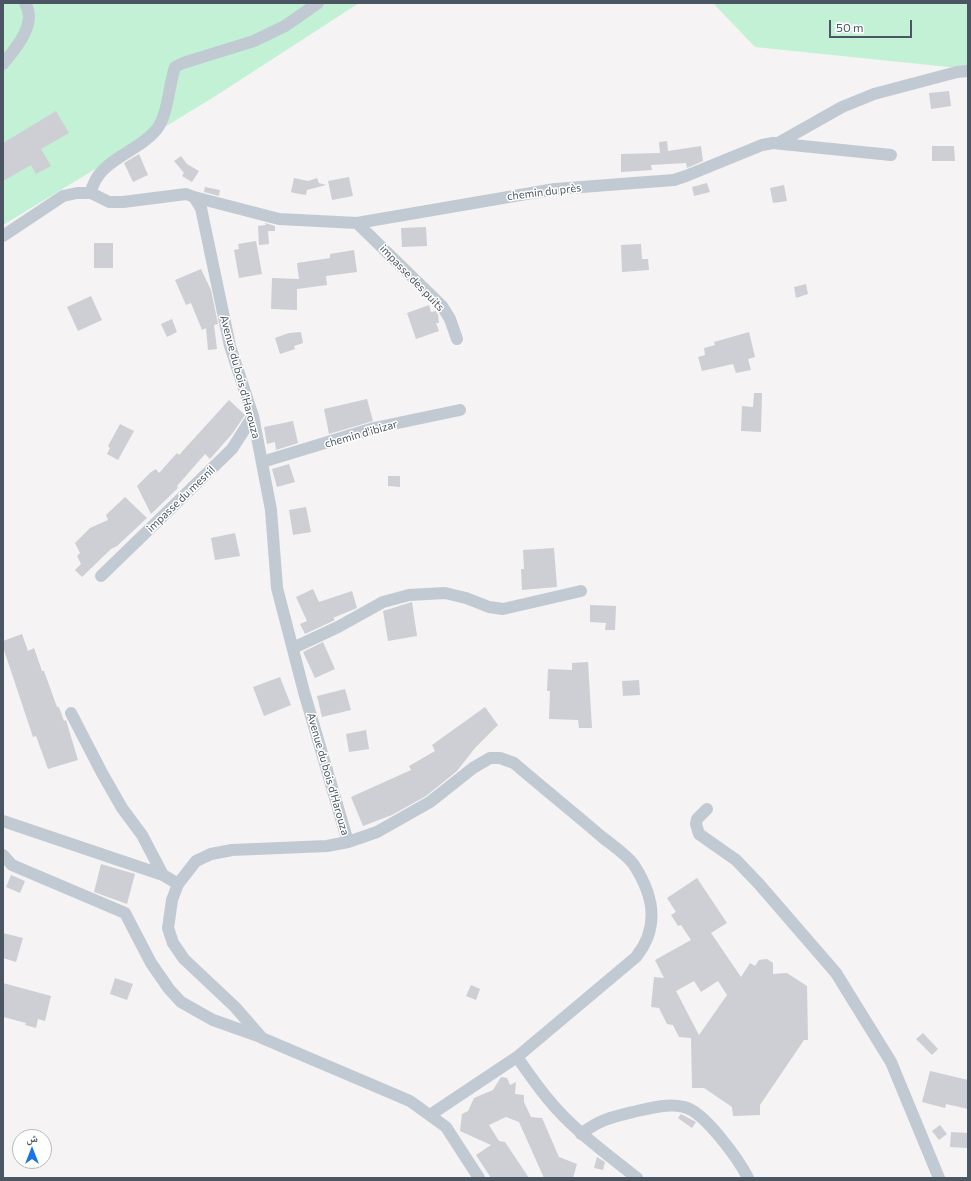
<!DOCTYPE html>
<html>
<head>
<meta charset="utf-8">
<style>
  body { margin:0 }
  #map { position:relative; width:971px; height:1181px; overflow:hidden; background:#f5f3f3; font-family:Commissioner,"Noto Naskh Arabic",sans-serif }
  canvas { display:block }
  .frame { position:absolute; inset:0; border:4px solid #4a5661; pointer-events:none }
  .north { position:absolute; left:12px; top:1129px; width:40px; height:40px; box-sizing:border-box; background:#fff; border:1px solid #b7bbc0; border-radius:50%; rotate:0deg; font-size:11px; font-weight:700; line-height:16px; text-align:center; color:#4a5661 }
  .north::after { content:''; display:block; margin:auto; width:14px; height:18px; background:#1a73e8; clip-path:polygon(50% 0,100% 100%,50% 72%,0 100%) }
  .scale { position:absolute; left:829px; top:20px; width:83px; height:18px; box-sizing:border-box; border:2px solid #4a5661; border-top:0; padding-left:5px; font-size:12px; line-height:14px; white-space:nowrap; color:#4a5661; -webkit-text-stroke:3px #fff; paint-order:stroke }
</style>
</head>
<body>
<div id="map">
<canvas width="971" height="1181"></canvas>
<div class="frame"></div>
<div class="north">ش</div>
<div class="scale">50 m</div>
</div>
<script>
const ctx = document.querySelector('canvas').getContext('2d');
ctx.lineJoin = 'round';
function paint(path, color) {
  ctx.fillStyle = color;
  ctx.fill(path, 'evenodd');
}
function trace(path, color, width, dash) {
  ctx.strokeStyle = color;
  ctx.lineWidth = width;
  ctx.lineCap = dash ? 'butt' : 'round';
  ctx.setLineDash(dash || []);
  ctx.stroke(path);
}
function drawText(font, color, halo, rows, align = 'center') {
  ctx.font = font + ' Commissioner,sans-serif';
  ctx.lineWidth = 3;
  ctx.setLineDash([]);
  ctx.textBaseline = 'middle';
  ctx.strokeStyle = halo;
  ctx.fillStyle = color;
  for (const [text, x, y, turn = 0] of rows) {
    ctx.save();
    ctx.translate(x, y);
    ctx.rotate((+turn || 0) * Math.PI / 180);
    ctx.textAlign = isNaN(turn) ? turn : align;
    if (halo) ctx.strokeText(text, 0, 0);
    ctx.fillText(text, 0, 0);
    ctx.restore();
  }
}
const green = new Path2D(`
  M3 3H359L214 97 3 225Z
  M713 3H968V69L755 47Z`);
const building = new Path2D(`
  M949 91 951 106 931 109 929 93Z
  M56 111 69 133 41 149 51 166 36 174 31 165 3 181V143Z
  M667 141 668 151 701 146 703 161 687 168 686 163 651 165 652 170 621 172V154L660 153 659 142Z
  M932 146H954L955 161H932Z
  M139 154 148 175 133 182 124 163Z
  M181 156 187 164 199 171 192 182 182 176 184 173 174 161Z
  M349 177 353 196 332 200 328 181Z
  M294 178 308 181 317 178 319 183 326 185 307 190 306 195 294 193 291 192Z
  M707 183 710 192 694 196 692 187Z
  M784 185 787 201 773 203 770 188Z
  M205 187 220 190 219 196 204 192Z
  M265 223 275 226V231H268L269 244 259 245 258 226 266 225Z
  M426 227 427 246 402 247 401 228Z
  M256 241 262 274 239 278 234 250 239 249 238 244Z
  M94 243H113V268H94Z
  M641 244 642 259H648L649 270 622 272 621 245Z
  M354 250 357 272 326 276 327 285 297 289V310L271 309 272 278 299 279 297 263 330 258V254Z
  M201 269 211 290 218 324 214 325 217 349 208 350 206 328 202 330 191 303 186 305 175 280Z
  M806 284 808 294 796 298 794 287Z
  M91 296 102 320 78 331 67 307Z
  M429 305 431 312 436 311 438 315 439 323H436L439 331 416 339 407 313Z
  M172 319 177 332 167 337 161 324Z
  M301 332 303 343 294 346 295 349 280 354 275 338 289 333Z
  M749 332 755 357 748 359 751 370 736 373 733 364 702 371 698 357 705 355 704 348 715 345 714 342Z
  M754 393H762L761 432 741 431 742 406 753 407Z
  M367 399 373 421 329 434 324 409Z
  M229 400 245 415 232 434 210 459 205 454 177 486 178 488 151 514 137 486 151 472 156 469 159 473 177 453 179 455Z
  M293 421 298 443 276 450 275 442 267 444 264 427Z
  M120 424 134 431 118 460 107 454 110 448 108 446Z
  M289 464 295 482 277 487 272 469Z
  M388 476H400V487L388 486Z
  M125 497 147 518 117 546 111 549 82 577 75 570 81 564 77 556 80 553 75 543 90 528 108 520 106 515Z
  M306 507 311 532 293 535 289 510Z
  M235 533 240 556 215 560 211 538Z
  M554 548 557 587 522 590 521 569H524L523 550Z
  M313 589 319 602 352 591 357 608 333 618 335 620 305 634 300 624 307 621 296 597Z
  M412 602 417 636 388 641 383 611Z
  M590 605 616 606 615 630H605L606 623 590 622Z
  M22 634 28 651 34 648 42 671H44L57 707H59L64 721 66 720 78 760 48 769 36 736 33 737 3 647V641Z
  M323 642 335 669 315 678 303 652Z
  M588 662 592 728H579L578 720 549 719 550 691H547L548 669 572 670V663Z
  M280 677 291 705 264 716 253 687Z
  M639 680 640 695 623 696 622 681Z
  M345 689 351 710 322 717 317 696Z
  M485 707 498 725 475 748 457 771 426 796 392 815 363 826 351 797 411 770 409 766 435 751 432 745Z
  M366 730 369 749 349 752 346 734Z
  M101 864 135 874 127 904 94 892Z
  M11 875 25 881 20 893 6 887Z
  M697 878 727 923 711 933 741 977 750 963 755 966 759 960 767 959 773 963V974L787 973 807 986 808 1040H804L760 1105V1115L733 1116 732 1107 704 1088H692L691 1038 679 1037 673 1025 667 1024 659 1008 651 1007 654 977 664 978 655 960 691 940 681 925 678 926 671 915 676 912 667 898ZM694 981 701 992 718 981 727 995 699 1035 676 991Z
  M3 933 23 938 16 962 3 958Z
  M115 978 133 984 127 1000 110 994Z
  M3 983 51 996 45 1021 38 1019 36 1028 25 1025 26 1023 3 1017Z
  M471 985 480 989 476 1000 466 996Z
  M923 1033 938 1049 932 1055 916 1039Z
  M930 1071 968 1080V1109L946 1104 945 1108 922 1102Z
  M501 1077 507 1078 510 1085 516 1082 515 1094 524 1095V1102L531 1117 542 1118 559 1157 577 1164 573 1178H544L519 1122 506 1117 489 1125 499 1141 505 1142 529 1178H491L476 1155 491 1145 460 1131 462 1114 468 1111 474 1098 493 1090Z
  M681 1114 696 1122 692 1128 678 1118Z
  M940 1125 947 1134 939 1140 932 1131Z
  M951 1132 968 1133V1148L950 1147Z
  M597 1157 605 1162 603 1170 594 1168Z`);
const minor = new Path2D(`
  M3 64C15 49 38 24 25 3
  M780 142 842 107 874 94 957 72 968 71
  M91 193C96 160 138 153 157 129 168 114 169 85 175 67L183 63 254 41 285 26 318 3
  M194 197 279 219 357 223 555 189 674 180 686 176 762 145 773 143 891 155
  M357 223 442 306 450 319 457 339
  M3 236 63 196 77 193H91L109 202H123L186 194 194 197 201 208 230 346 253 416 271 510 277 588 304 692 348 842 327 846 232 850 211 854 196 861 178 884 172 900 168 928 173 943 184 959 235 1007 262 1038 410 1101 446 1127 479 1178
  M262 462 374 428 460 410
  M101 576 232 449 253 416
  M293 648 338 627 383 602 409 595 445 593 466 598 489 607 503 609 581 591
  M71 713 102 773 122 808 142 835 163 875
  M707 809 697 819 696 824 699 834 736 860 759 884 836 973 891 1062 939 1178
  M3 821 163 875 178 884
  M348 842 377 832 430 802 473 768 490 758H500L514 763C543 788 573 812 602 837 612 845 627 855 634 865 654 896 660 927 636 957L517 1057 430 1115
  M3 855 12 865 125 913 151 963 169 989 181 1002 213 1020 261 1037
  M517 1057C527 1071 537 1086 548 1099 573 1130 606 1153 637 1178
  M581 1134C599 1120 612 1117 633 1112 650 1108 668 1103 684 1107 704 1111 739 1160 748 1178`);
const streetNames = [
  ["chemin du près",544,192,-7],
  ["impasse des puits",412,278,46],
  ["Avenue du bois d'Harouza",240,377,75],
  ["chemin d'ibizar",361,434,-16],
  ["impasse du mesnil",181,499,-44],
  ["Avenue du bois d'Harouza",328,774,74]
];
paint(green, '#c3f1d5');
paint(building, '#cdcfd5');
trace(minor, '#c1cad2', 12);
drawText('11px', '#4a5661', '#fff', streetNames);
</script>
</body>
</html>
